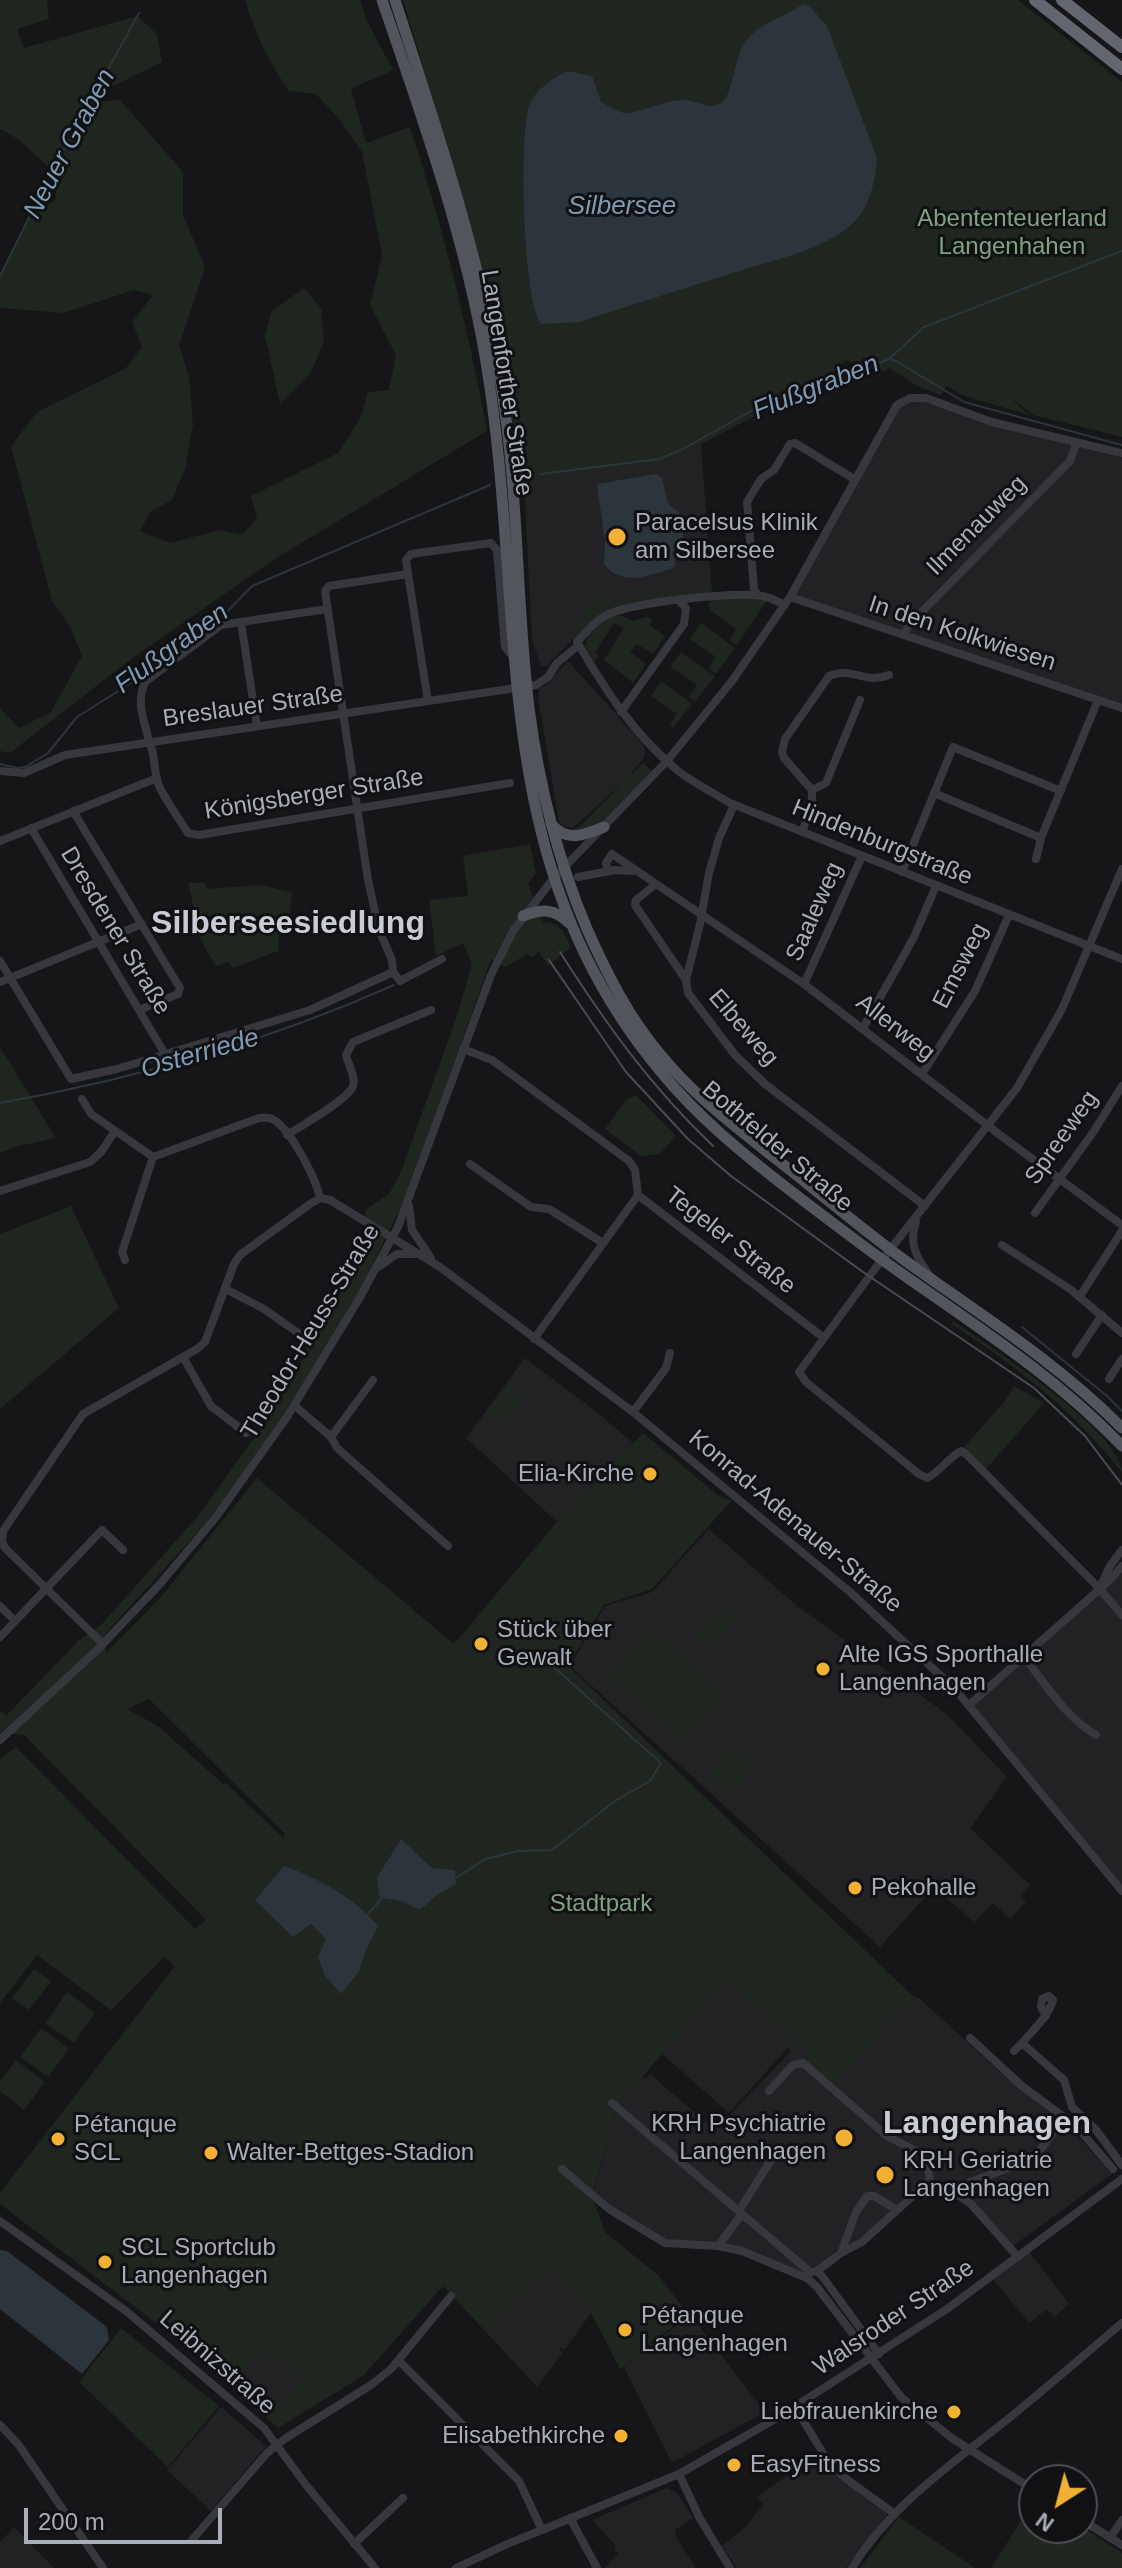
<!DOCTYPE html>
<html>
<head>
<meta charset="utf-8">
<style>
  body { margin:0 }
  #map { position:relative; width:1122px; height:2568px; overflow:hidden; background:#161618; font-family:Arial,sans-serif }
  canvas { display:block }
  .north { position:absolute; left:1018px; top:2464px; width:80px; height:80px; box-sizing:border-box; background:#111113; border:2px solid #4d4f55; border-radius:50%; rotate:216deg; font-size:22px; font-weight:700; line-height:32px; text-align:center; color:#a8adb8 }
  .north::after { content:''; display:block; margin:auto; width:28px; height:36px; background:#f2b134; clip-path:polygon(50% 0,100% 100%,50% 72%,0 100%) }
  .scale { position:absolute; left:24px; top:2508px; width:198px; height:36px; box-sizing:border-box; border:4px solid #a8adb8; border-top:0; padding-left:10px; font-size:24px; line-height:28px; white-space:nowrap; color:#a8adb8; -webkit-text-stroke:6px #111113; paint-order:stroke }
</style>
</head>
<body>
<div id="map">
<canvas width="1122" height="2568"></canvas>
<div class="north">N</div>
<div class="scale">200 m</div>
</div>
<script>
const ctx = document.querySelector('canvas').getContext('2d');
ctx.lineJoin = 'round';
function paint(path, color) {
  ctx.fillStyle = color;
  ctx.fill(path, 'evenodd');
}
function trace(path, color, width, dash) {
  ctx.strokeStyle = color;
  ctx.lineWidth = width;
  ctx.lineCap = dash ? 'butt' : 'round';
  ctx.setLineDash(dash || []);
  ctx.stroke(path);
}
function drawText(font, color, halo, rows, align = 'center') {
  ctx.font = font + ' Arial,sans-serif';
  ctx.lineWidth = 6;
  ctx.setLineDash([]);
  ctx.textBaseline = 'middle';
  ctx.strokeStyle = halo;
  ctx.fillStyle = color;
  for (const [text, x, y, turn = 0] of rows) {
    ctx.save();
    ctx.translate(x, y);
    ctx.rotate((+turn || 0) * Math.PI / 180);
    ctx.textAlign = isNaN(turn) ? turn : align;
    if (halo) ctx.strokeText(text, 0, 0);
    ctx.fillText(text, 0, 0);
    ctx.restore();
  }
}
const built = new Path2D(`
  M914 397 962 413 1122 453V708L790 597 889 416Z
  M701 444 712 594 664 599 590 623 546 666H541L532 641 524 483 526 480 684 453Z
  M568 661 643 744 645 750 644 758 626 780 573 828 563 826 559 821 538 699 539 688 545 686Z
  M525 1358 593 1409 633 1443 557 1522 466 1438Z
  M709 1529 796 1605 948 1715 1007 1777 970 1828 1030 1885 1020 1896 1026 1902 1010 1919 993 1903 974 1922 934 1887 880 1947 570 1666 605 1606 652 1592Z
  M1122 1566V1891L969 1705Z
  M727 1980 795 2040 729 2113 662 2054Z
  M915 1998H919L1000 2072 1067 2125 1112 2174 1013 2246 949 2185 918 2189 906 2195 886 2218 861 2238 835 2252 816 2267H809L802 2272 763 2256 667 2239 643 2229 593 2194 618 2104 642 2076 646 2079 650 2074 715 2130 799 2043 810 2053 805 2060 882 2033 878 2028Z
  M1027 2249 1069 2304 1054 2317 1047 2309 1029 2323 992 2278Z
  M549 2268 591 2313 565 2349 561 2347 559 2350 563 2353 537 2387 485 2331Z
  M686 2319 696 2322 765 2412 672 2463 624 2367 647 2350 645 2348Z
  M258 2351 272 2356 304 2379 285 2405 271 2396 259 2399 255 2392 239 2378Z
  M221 2407 266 2446 211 2511 167 2470Z
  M815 2457 822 2471 828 2465 888 2513 846 2568H737L722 2546 744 2528 764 2504 756 2497Z
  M667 2488 677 2493 693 2518 676 2529 675 2535 696 2568H604L618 2554 614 2549 616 2546 592 2520Z
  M14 2527 54 2568H0V2542Z`);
const green = new Path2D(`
  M0 0H47L49 19 17 29 24 48 137 16 157 34 162 62 101 92 93 102 120 100 183 172V215L205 267 179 345 189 377 193 425 185 469 172 500 150 512 140 531 170 543 220 530 242 535 257 518 251 496 338 453 361 417 368 392 389 390 396 355 370 305 382 255 362 152 339 119 316 94 289 91C269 62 255 34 245 0H360L367 21 393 70 351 89 366 143 410 127C443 227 468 328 487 431L275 559 131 659 10 753 0 751V708L19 728 51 712 82 656 70 627 52 601 11 446 37 412 126 368 142 347 132 322 153 295 134 290 63 313 0 308V274L27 220 56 199 55 173 18 139 0 129Z
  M403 0H1018L1122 82V437L1033 415 1008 395 1029 415 965 396 946 386 941 395 919 387 889 368 885 372 845 360 833 375 684 453 660 462 526 480 524 483 488 292 467 212Z
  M304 288 321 308 324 341 311 373 280 404 265 336 271 312Z
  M710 581 712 594 599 615 579 634 577 628 586 610 603 591 612 593 616 602 663 593 665 588 673 587 677 592 704 589Z
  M745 597 768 599 737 645 729 640 736 629 710 610 711 608 707 605 712 599Z
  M612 616H621L633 621 647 617 652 620 649 625 665 636 653 654 637 644 630 652 646 664 633 683 604 660 624 628 614 623 595 653 599 656 594 662 585 647 588 634Z
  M701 623 735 648 716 674 708 668 716 657 690 639Z
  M681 652 715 676 695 702 689 697 697 685 670 667Z
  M661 681 692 704 673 728 670 725 677 714 651 696Z
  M643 763 655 774 605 821 577 837 567 831 579 827Z
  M530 844 536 873 528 884 543 922C560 922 564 933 571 947L548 966 539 952 532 957 527 954 506 967 491 959 409 1190 357 1297 264 1447 214 1514 105 1634 106 1653 161 1597 257 1478 454 1644 557 1522 643 1433 720 1497 732 1500 652 1589 604 1605 568 1666 915 1998 878 2028 882 2033 832 2084 805 2060 810 2053 799 2043 791 2051 788 2048 794 2039 727 1981 618 2104 592 2196 605 2232 658 2275 689 2315 645 2347 647 2351 620 2369 591 2313 549 2269 485 2331 443 2286 363 2376 278 2428 266 2417 265 2398 271 2396 286 2404 304 2379 272 2356 264 2361 258 2352 235 2383 0 2204V2193L175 1966 164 1957 111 2010 37 1955 0 2003V1759L16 1747 195 1929 206 1920 24 1735 0 1733V1710L6 1716 78 1641 101 1625 197 1517 257 1434 299 1368 312 1335 344 1288 353 1263 349 1260 367 1235 365 1210 389 1194 400 1174 457 1016 472 964 463 943 436 956 429 900 468 896 463 856ZM149 1699 285 1834 283 1838 226 1783 223 1784 158 1726 127 1709ZM401 1839 432 1868 456 1883 437 1895 420 1910 401 1901 377 1877ZM269 1884 378 1926 366 1950 359 1972 341 1994 325 1976 327 1940 311 1924 293 1936 255 1900Z
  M188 883H205L207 889 260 885 292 892 290 912 280 928 278 951 233 968 228 962 216 966 201 941Z
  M0 1047 56 1138 18 1146 0 1153Z
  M636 1095 676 1136 660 1154 641 1156 605 1129 626 1100Z
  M71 1206 119 1308 0 1409V1234Z
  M953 1321C987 1344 1122 1433 1122 1472 1070 1408 1021 1369 951 1324Z
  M509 1383 525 1395 502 1426 486 1414Z
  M1014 1386 1044 1403 985 1470 963 1448 1005 1401Z
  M721 1605 737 1619 708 1650 693 1637Z
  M650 1627 727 1696 683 1743 607 1675Z
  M731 1747 756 1766 731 1798 707 1779Z
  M34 1969 51 1981 29 2010 12 1998Z
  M67 1992 95 2013 74 2043 45 2023Z
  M41 2028 69 2049 48 2077 20 2057Z
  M16 2060 45 2082 24 2110 0 2091V2082Z
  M121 2328 219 2406 168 2467 79 2382Z
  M1034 2500V2528L1082 2527 1122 2553V2568H991Z
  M899 2517 975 2568H860Z`);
const water = new Path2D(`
  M803 4 810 7 827 26 877 158C875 182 870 208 851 225 825 249 776 259 743 270 688 287 634 304 579 322L541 324C523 302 518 131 530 103 537 88 553 79 567 71L592 76 601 102C607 105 617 112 624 113 640 114 665 99 685 100 697 101 709 110 721 103 732 97 735 59 743 46 757 22 781 20 803 4Z
  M656 474 662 478 668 504 683 516V542L674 549 675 564 673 568C650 576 621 587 604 564L605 542 597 484Z
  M401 1839 432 1868 455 1870 456 1884 437 1895 420 1910 401 1901 382 1898 379 1895 377 1877Z
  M284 1866C317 1877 356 1899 378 1926L366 1950 359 1972 341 1994 325 1976 318 1957 326 1939 311 1924 293 1937 255 1900Z
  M0 2250 7 2251 107 2327 109 2340 82 2374 0 2309Z`);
const stream = new Path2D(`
  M0 276 51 173 139 13
  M889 359 896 361 964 402 1122 445
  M541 474 659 459 681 450 755 409 803 388 847 377 889 359 924 327 1122 251
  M0 764 17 768 25 767 48 753 77 717 147 673 221 618 252 586 490 485
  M0 1103C135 1079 269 1041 394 985
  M1022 1327 1107 1396 1122 1411
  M456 1878 485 1859 518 1851 552 1850 615 1801 650 1781 661 1763 548 1662
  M368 1914 382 1898`);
const minor = new Path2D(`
  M408 574 428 701
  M758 595 754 589 747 502 761 479 774 470 790 444 795 443 854 479
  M790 597 1122 708
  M785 605C775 600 767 596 756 595 725 593 636 602 609 614 596 620 587 631 577 642 605 689 634 735 677 770 692 782 712 792 730 803L1122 959
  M327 609 221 625 146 681C133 702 148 732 153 754 155 766 155 779 161 790 169 805 179 819 188 833L199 835 510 783
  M241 622 257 726
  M903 635 910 624 1070 461 1076 444
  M621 712 684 624 686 608 679 601
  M0 771 24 773 65 755 536 685 548 677 557 663 579 645
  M812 790 826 783 860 700
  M934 793 1041 838
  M734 805 719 838 709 873 700 924 686 980 688 993 735 1055 765 1084 925 1206
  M73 811 180 988 178 994 139 1010
  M31 828 165 1054
  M802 832 812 804V790L784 758 782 752 785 739 829 676C852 666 865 685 889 675
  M0 841 157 778
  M1036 859 1041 838 1098 700
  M1122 869 1062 1009 1017 1088 874 1270 799 1372 806 1382 919 1474 927 1478C940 1472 948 1458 961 1451L966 1454 1099 1588 1122 1615
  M608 871 606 863 612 854 804 984 1004 1138 1122 1225
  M902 872 953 747 1061 791
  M578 877 615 870 632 871
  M656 884 636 900 635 905 686 980
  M0 961 71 1079 117 1069 310 1010 393 972
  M393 972 392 960 379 930 368 880 325 591 329 586 408 574 406 560 411 554 491 543 497 550 505 647 514 658
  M393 972 400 981 442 959
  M0 982 142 924
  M804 984 862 856
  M863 1028 914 937 936 886
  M463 1049 492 1060 629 1161 635 1170 638 1195
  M922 1074 975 991 1009 915
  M82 1099 91 1114 153 1157
  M287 1135C301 1126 349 1099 353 1086 356 1077 348 1064 346 1055L353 1042 431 1010
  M470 1164 531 1207 549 1209 603 1243
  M0 1191 90 1162 101 1152 115 1131
  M638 1195 824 1338
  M409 1206 412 1230 431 1258
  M1035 1213 1094 1131 1122 1086
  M916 1222C908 1244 917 1258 930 1276
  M1002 1245 1070 1289 1122 1333
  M125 1260 122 1252 153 1157 259 1118C265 1118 267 1117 272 1119 290 1127 316 1179 320 1198
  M380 1266 397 1254H418
  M226 1289 264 1309 301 1335
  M1080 1296 1122 1231
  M534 1339 638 1195
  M1076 1354 1102 1315
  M183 1357 211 1406 246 1433
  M1109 1379 1122 1359
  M295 1406 331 1437 337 1448 448 1546
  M633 1412 666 1368 670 1353
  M331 1437 373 1380
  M1100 1588 1110 1566 1122 1550
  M0 1606 14 1620
  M0 1637 102 1530 123 1550
  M103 1644 5 1548 2 1542 3 1531 83 1414 197 1349 205 1342 234 1264 240 1255 310 1204 320 1198 330 1200 440 1267 633 1412 850 1592 955 1689 1122 1891
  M1023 1656C1045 1683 1066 1718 1096 1735
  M969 1705 1110 1580 1122 1566
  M0 1740 96 1651 160 1584 216 1517 287 1417 359 1299 398 1227 491 975 513 931 553 879 667 761 732 681 790 597 897 405 910 398H926L992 422 1122 453
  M970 2038 1022 2086 1076 2126 1113 2169
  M1022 2043C1033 2030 1048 2017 1053 2000L1049 1996 1042 1999 1041 2007 1046 2016
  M1014 2051 1022 2043 1064 2080 1072 2107 1096 2130 1122 2165
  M769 2091 793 2065 803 2063 887 2136 926 2156 931 2188
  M612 2103 810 2272
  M562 2169 609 2209 665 2243 718 2246 742 2251 807 2278
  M948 2188 971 2204 1018 2257
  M739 2211 771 2160
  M0 2221 126 2311 264 2428 306 2485 375 2568
  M718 2246 742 2214
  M841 2253 856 2212 867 2196H874L897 2210
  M817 2271 841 2253 862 2242 917 2192 963 2185 1024 2162 1036 2155 1065 2118
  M879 2354 822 2276 817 2271 810 2272 807 2278 817 2287 901 2397 953 2439 1034 2490
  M399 2361 519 2481 542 2530
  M795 2407 829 2463 849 2481 895 2514
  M0 2425 18 2444 103 2568
  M679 2474 699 2517 730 2568
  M570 2518 597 2568
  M1082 2520 1122 2545
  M1110 2538 1122 2520
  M192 2540 267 2453 286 2438 371 2385 391 2369 451 2296
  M354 2544 403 2498
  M456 2568 505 2545 679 2474 777 2418 947 2309 1122 2179
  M852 2568C892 2502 961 2458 1019 2410 1054 2381 1088 2352 1122 2323`);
const major = new Path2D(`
  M382 0C422 117 464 234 485 356 529 611 481 856 661 1072 698 1117 742 1153 787 1188 826 1218 865 1248 905 1276 981 1329 1058 1379 1122 1446
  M395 0C436 127 479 253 501 385 519 492 516 601 529 708 539 785 557 858 587 929 607 974 628 1016 660 1054 694 1096 737 1128 780 1162 822 1195 863 1230 907 1262 981 1315 1058 1363 1122 1428
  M551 824C568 843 583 835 604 827
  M523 916C542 909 554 908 569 923`);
const highway = new Path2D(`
  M1035 0 1122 69
  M1062 0 1122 47`);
const tram = new Path2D(`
  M560 952C606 1024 651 1087 713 1146
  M549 960 626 1072 688 1139 731 1176 863 1272 1034 1388 1085 1436 1122 1485`);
const markers = [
  [617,537,10,"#f2b134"],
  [650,1474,8,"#f2b134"],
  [481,1644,8,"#f2b134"],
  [823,1669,8,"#f2b134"],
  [855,1888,8,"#f2b134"],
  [844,2138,10,"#f2b134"],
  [58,2139,8,"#f2b134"],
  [211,2153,8,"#f2b134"],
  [885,2175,10,"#f2b134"],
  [105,2262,8,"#f2b134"],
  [625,2330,8,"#f2b134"],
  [954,2412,8,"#f2b134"],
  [621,2436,8,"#f2b134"],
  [734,2465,8,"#f2b134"]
];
const parkNames = [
  ["Abententeuerland",1012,219],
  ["Langenhahen",1012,247],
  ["Stadtpark",601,1904]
];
const streetNames = [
  ["Langenforther Straße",506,383,81],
  ["Ilmenauweg",977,526,-45],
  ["In den Kolkwiesen",962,634,18],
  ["Breslauer Straße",253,707,-8],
  ["Königsberger Straße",314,795,-9],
  ["Hindenburgstraße",882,843,22],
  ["Saaleweg",815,912,-66],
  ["Dresdener Straße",115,931,59],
  ["Emsweg",961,966,-63],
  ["Elbeweg",743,1028,49],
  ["Allerweg",895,1028,38],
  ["Spreeweg",1062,1138,-55],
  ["Bothfelder Straße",777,1147,40],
  ["Tegeler Straße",730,1241,38],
  ["Theodor-Heuss-Straße",311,1332,-59],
  ["Konrad-Adenauer-Straße",795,1522,40],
  ["Walsroder Straße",894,2318,-34],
  ["Leibnizstraße",217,2363,41]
];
const poiNames = [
  ["Paracelsus Klinik",635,523],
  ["am Silbersee",635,551],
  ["Elia-Kirche",634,1474,"right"],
  ["Stück über",497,1630],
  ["Gewalt",497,1658],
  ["Alte IGS Sporthalle",839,1655],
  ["Langenhagen",839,1683],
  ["Pekohalle",871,1888],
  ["KRH Psychiatrie",826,2124,"right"],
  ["Langenhagen",826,2152,"right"],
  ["Pétanque",74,2125],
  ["SCL",74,2153],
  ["Walter-Bettges-Stadion",227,2153],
  ["KRH Geriatrie",903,2161],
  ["Langenhagen",903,2189],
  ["SCL Sportclub",121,2248],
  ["Langenhagen",121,2276],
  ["Pétanque",641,2316],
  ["Langenhagen",641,2344],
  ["Liebfrauenkirche",938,2412,"right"],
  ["Elisabethkirche",605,2436,"right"],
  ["EasyFitness",750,2465]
];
const waterNames = [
  ["Neuer Graben",70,144,-62],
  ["Silbersee",622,207],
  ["Flußgraben",816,388,-22],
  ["Flußgraben",172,649,-36],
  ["Osterriede",200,1054,-16]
];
const districtNames = [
  ["Silberseesiedlung",288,924],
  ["Langenhagen",987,2124]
];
paint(built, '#222225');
paint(green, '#1e261f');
paint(water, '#2c353c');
trace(stream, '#2c353c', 2);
trace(minor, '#37383d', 8);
trace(major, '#53555c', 11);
trace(highway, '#63666e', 12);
trace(tram, '#4a4c52', 2);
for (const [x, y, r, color] of markers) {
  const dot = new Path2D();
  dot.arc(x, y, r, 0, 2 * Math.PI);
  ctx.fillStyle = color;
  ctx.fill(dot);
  trace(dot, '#111113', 3);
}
drawText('24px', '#7fa381', '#111113', parkNames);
drawText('24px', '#a8adb8', '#111113', streetNames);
drawText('24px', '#a8adb8', '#111113', poiNames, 'left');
drawText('italic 26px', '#7f9bb3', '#111113', waterNames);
drawText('bold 32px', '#c9ccd4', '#111113', districtNames);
</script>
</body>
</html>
